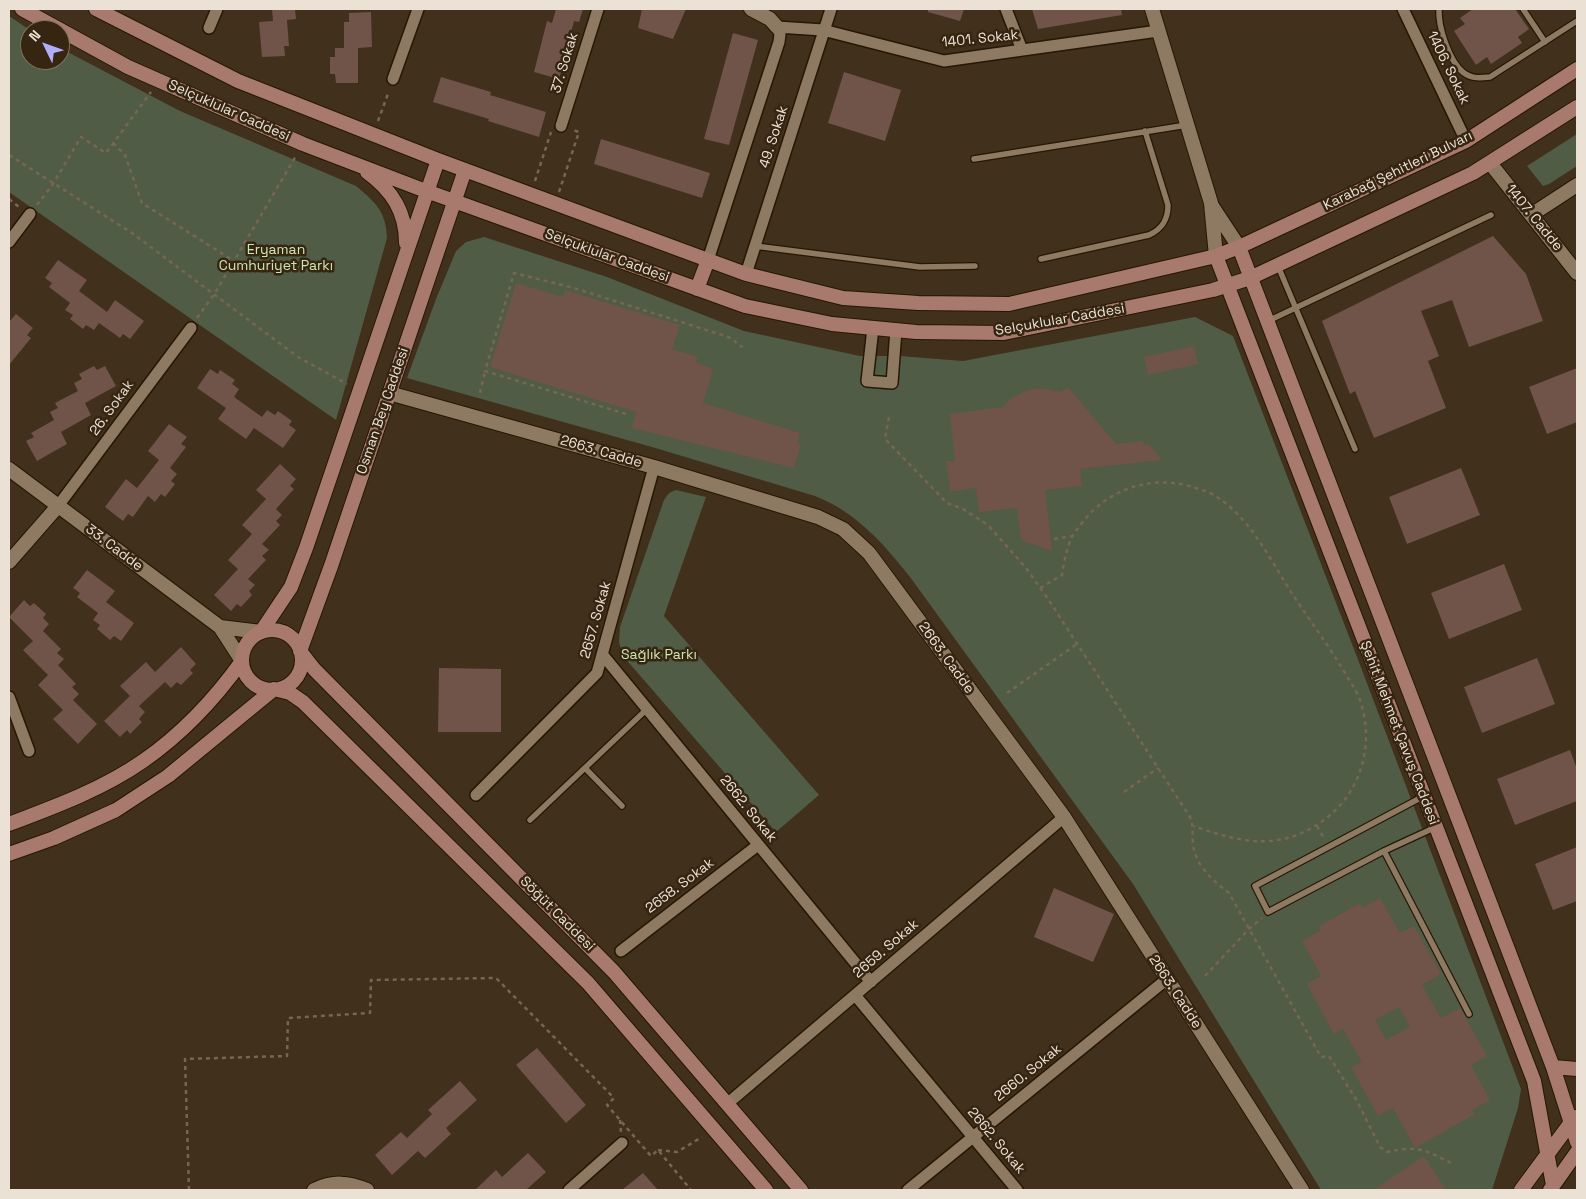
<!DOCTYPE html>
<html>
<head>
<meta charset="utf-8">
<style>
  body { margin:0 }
  #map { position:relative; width:1586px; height:1199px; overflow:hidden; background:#41301b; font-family:"Space Grotesk",sans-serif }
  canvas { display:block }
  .frame { position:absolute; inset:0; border:10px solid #ece1d5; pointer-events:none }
  .north { position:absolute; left:20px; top:20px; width:50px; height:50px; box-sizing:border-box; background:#362611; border:1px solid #7f715f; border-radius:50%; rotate:312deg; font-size:14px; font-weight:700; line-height:20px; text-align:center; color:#ece1d5 }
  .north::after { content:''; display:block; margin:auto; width:18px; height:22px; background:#b0aefa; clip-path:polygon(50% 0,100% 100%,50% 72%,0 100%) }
</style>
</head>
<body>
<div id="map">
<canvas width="1586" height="1199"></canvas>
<div class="frame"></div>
<div class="north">N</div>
</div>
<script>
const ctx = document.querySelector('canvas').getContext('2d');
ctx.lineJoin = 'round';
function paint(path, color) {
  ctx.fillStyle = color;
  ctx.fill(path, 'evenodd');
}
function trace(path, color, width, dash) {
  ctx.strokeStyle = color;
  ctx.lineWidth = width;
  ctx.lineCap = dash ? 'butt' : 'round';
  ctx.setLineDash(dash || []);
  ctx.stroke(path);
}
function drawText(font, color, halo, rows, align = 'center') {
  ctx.font = font + ' "Space Grotesk",sans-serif';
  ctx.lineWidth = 5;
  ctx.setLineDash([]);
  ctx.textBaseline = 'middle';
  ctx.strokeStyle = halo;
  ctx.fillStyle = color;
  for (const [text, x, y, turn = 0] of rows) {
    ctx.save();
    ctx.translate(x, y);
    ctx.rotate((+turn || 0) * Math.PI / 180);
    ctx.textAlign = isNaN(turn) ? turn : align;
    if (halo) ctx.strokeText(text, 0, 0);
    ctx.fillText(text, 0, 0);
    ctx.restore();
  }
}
const green = new Path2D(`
  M9 16 30 30V60H60V48L180 111 356 186C376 203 386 211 387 238L336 420 9 192Z
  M1577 134V166L1549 184 1543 186 1527 166Z
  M484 237 607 277 744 331 860 356H900L963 361 1195 317 1233 336 1362 670 1521 1089 1518 1108 1492 1190H1321L1133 884 910 577C884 544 856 512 815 496L652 447 407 378 436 299 456 251 466 242Z
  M676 490 706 497 664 616 819 795 776 832 623 656 619 642 620 627 664 500 669 493Z`);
const building = new Path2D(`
  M272 9H295L296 19 287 20 289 46H284L285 56 262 57 259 22 273 21Z
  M556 9H583L579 22 574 21 559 79 534 72 547 21 552 23Z
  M642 9H686L673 39 638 28Z
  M928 9H964L960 21 928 12Z
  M1032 9H1121L1122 15 1038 29Z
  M1473 9H1515L1529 29 1518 37 1522 43 1491 64 1487 57 1476 65 1454 31 1465 24 1460 18Z
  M371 12 372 47 358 48V83H336L335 74H330V57H335V48H344V22H349V13Z
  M733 33 758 40 729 145 704 139Z
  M844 72 901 90 885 141 828 123Z
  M441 77 491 92 490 95 546 112 539 137 488 121 489 119 433 102Z
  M601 139 710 173 702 198 594 164Z
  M1493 236 1526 274 1543 321 1469 347 1452 300 1421 311 1439 356 1428 361 1446 408 1374 438 1355 391 1350 394 1322 321Z
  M58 260 87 280 79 291 107 312 115 300 144 321 130 339 123 334 120 338 99 323 94 330 86 325 83 329 70 319 73 315 65 310 70 303 49 287 52 283 45 278Z
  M516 283 563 297 565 290 680 325 672 349 698 357 696 362 713 369 703 403 800 433 797 443 801 444 794 468 632 428 636 412 490 367Z
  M16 314 33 328 27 335 31 338 9 365V322Z
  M1194 346 1198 364 1148 375 1144 357Z
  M94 366 97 370 105 366 116 386 85 403 91 415 61 432 67 444 37 461 26 441 34 437 31 433 54 420 50 412 58 408 55 403 78 391 74 383 82 379 79 374Z
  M1577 368V422L1547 434 1529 387Z
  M210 369 218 374 220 370 235 380 232 384 239 389 234 397 262 417 267 410 275 415 278 411 292 421 289 425 296 430 283 448 254 428 246 439 218 419 226 408 197 388Z
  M1068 387 1116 444 1143 441 1144 445 1149 444 1162 460 1080 469 1082 486 1045 490 1052 551 1021 540 1017 508 979 512 976 488 950 492 946 461H955L950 414 1002 407 1012 398 1023 392 1035 388 1048 389 1061 392Z
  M169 424 187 437 181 444 186 447 170 468 177 474 171 481 175 484 165 497 161 494 155 502 148 496 133 517 128 514 123 521 105 507 126 479 137 488 159 460 148 451Z
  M280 464 296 479 290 486 294 489 276 509 282 515 276 521 280 525 262 544 269 550 262 556 266 560 248 579 255 585 249 591 252 595 241 607 237 604 231 611 214 595 238 569 228 560 252 534 242 525 266 499 256 490Z
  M1461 468 1480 515 1407 544 1389 497Z
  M1504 564 1522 610 1449 639 1431 593Z
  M87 570 115 591 106 602 134 623 121 641 114 636 110 640 97 629 100 625 93 620 98 613 77 597 80 593 73 588Z
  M24 600 30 606 34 603 46 614 43 618 49 624 43 631 61 649 57 653 64 659 58 665 76 684 72 687 79 694 73 700 97 724 78 744 53 719 63 710 38 685 48 675 23 650 33 641 9 617Z
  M181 647 196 664 190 670 193 673 181 685 177 682 171 688 165 682 139 706 145 712 139 719 142 722 130 734 127 730 120 737 104 721 130 696 120 686 146 662 155 672Z
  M1537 658 1555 704 1482 733 1464 687Z
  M439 668 501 669V732H438Z
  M1570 750 1577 769V801L1515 825 1497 779Z
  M1577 847V901L1553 910 1535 864Z
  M1054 888 1114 914 1093 962 1034 937Z
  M1380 898 1400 933 1414 926 1441 974 1422 985 1441 1018 1460 1008 1487 1056 1471 1065 1490 1100 1472 1110 1475 1114 1415 1148 1393 1108 1378 1116 1351 1067 1362 1062 1343 1029 1334 1034 1307 984 1321 976 1302 941 1321 930 1319 926 1360 903 1362 908ZM1399 1007 1410 1027 1386 1040 1375 1020Z
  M537 1048 586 1105 566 1123 516 1065Z
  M460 1081 477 1100 446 1128 451 1134 425 1158 418 1151 392 1175 375 1155 401 1132 407 1138 432 1114 428 1110Z
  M528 1153 546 1172 526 1190H475L496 1170 502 1177Z
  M1424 1156 1446 1190H1373Z
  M643 1173 658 1190H622Z`);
const path = new Path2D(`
  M378 121 389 91
  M113 143 125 155 142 203 234 261
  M9 155 132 233 298 357 347 384
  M535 181 551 132
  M559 192 579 132 573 130
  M9 199 19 207
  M37 205 53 184 81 137 106 153 151 92
  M197 318 215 293 296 156
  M480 393 485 371
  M626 414 485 371 514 273 574 288 722 335 733 339 738 345 743 347
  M889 417 885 439 947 503 963 509 988 525 1026 568 1048 599 1190 817C1194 827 1192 834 1193 844 1195 865 1213 881 1229 893L1321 1057 1329 1056 1357 1101 1380 1147 1387 1152C1419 1145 1425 1150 1453 1164
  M1054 539 1073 536
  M1040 588 1062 575C1064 563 1066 550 1071 539 1074 533 1078 528 1082 523 1107 490 1149 475 1189 486 1198 489 1209 491 1217 497 1251 519 1271 561 1293 595 1310 621 1329 646 1345 673 1350 682 1357 691 1360 700 1374 741 1363 788 1329 816 1285 852 1243 844 1194 826
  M1007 693 1077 644
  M1124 792 1158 768
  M1317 826 1325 840
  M1205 976 1249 929 1262 918
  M620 1120 621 1132
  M658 1150 677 1152 702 1137
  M189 1190 185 1059 287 1056 288 1018 370 1013 371 980 496 978 614 1098 607 1105 651 1156 658 1150 691 1190`);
const service = new Path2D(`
  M1439 9C1438 26 1449 62 1464 73 1472 79 1481 78 1490 77L1577 21
  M1523 9 1545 42
  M974 159 1187 125
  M755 246 920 267 975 266
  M1041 259 1149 235C1162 229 1168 220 1168 205L1145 131
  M1278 266 1355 449
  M1268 321 1491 215
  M585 768 622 806
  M1424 796 1255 886 1268 912 1384 851 1436 827
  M530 820 647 709
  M1384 851 1469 1014`);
const minor = new Path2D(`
  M1006 9 1022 50
  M1403 9 1466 141
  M209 28 217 9
  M393 79 418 9
  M561 126 598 9
  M9 242 30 214
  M708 260 779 42 780 34 777 27 823 30 944 61 1158 31
  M746 274 831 9
  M873 328 867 381 892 383 896 330
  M58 506 191 328
  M602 654 871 982
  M9 697 29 751
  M476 795 597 673 654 467
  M621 951 758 845
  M855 995 1017 1190
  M727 1104 1064 817
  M569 1190 622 1143
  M908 1190 1167 979`);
const tertiary = new Path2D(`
  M751 9 770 19 777 27
  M1152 9 1211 203 1216 256
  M1490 163 1577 273
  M1212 206 1239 247
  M1531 215 1577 185
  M389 393 654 467 818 517 843 529 869 553 1064 817 1302 1190
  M9 469 220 627
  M9 562 58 506
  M242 661 220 627 261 632
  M314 1190C333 1181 348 1182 367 1190`);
const secondary = new Path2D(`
  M22 9 128 67 303 144 418 188 745 306 832 324 916 332 1004 333 1213 290 1250 278 1473 173 1577 107
  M96 9 238 81 438 160 708 260 746 274 843 298 918 303 1009 304 1216 256 1239 247 1466 141 1577 69
  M367 172C392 190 406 212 406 243
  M1239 247 1553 1067 1577 1142
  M1216 256 1534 1081 1553 1185
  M697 289 708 260
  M242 660a30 30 0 1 1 60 0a30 30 0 1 1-60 0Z
  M261 632 291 587 306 548 438 160
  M300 651 314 669 614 972 801 1190
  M300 651 331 566 465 170
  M274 689 290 693 303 702 588 983 766 1190
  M9 824C54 807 103 789 143 761 182 734 214 700 242 661
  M9 854 54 838 116 810 168 776 274 689
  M1553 1067 1577 1069
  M1521 1190 1575 1117
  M1550 1190 1577 1152`);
const streetNames = [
  ["1401. Sokak",980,39,-6],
  ["37. Sokak",565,63,-73],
  ["1406. Sokak",1448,68,64],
  ["Selçuklular Caddesi",229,111,24],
  ["49. Sokak",774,137,-72],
  ["Karabağ Şehitleri Bulvarı",1398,171,-26],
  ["1407. Cadde",1534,218,51],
  ["Selçuklular Caddesi",607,256,20],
  ["Selçuklular Caddesi",1060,320,-10],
  ["26. Sokak",112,408,-54],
  ["Osman Bey Caddesi",383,411,-71],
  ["2663. Cadde",601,452,16],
  ["33. Cadde",114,548,37],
  ["2657. Sokak",596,620,-74],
  ["2663. Cadde",946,658,54],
  ["Şehit Mehmet Çavuş Caddesi",1399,733,69],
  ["2662. Sokak",748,809,51],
  ["2658. Sokak",680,886,-37],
  ["Söğüt Caddesi",557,914,45],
  ["2659. Sokak",886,949,-41],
  ["2663. Cadde",1175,992,57],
  ["2660. Sokak",1028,1073,-39],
  ["2662. Sokak",996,1141,50]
];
const parkNames = [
  ["Eryaman",276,250],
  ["Cumhuriyet Parkı",276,266],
  ["Sağlık Parkı",659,655]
];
paint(green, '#505c45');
paint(building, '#705349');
trace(service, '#271703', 8);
trace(minor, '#271703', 14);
trace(tertiary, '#271703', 16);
trace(secondary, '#271703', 16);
trace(path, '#766654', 2.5, [4, 4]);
trace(service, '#8e7a62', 5.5);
trace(minor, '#8e7a62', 11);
trace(tertiary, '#8e7a62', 14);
trace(secondary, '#a87a6d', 14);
drawText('14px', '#ece1d5', '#362611', streetNames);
drawText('14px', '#cbe7b2', '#362611', parkNames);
</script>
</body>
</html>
